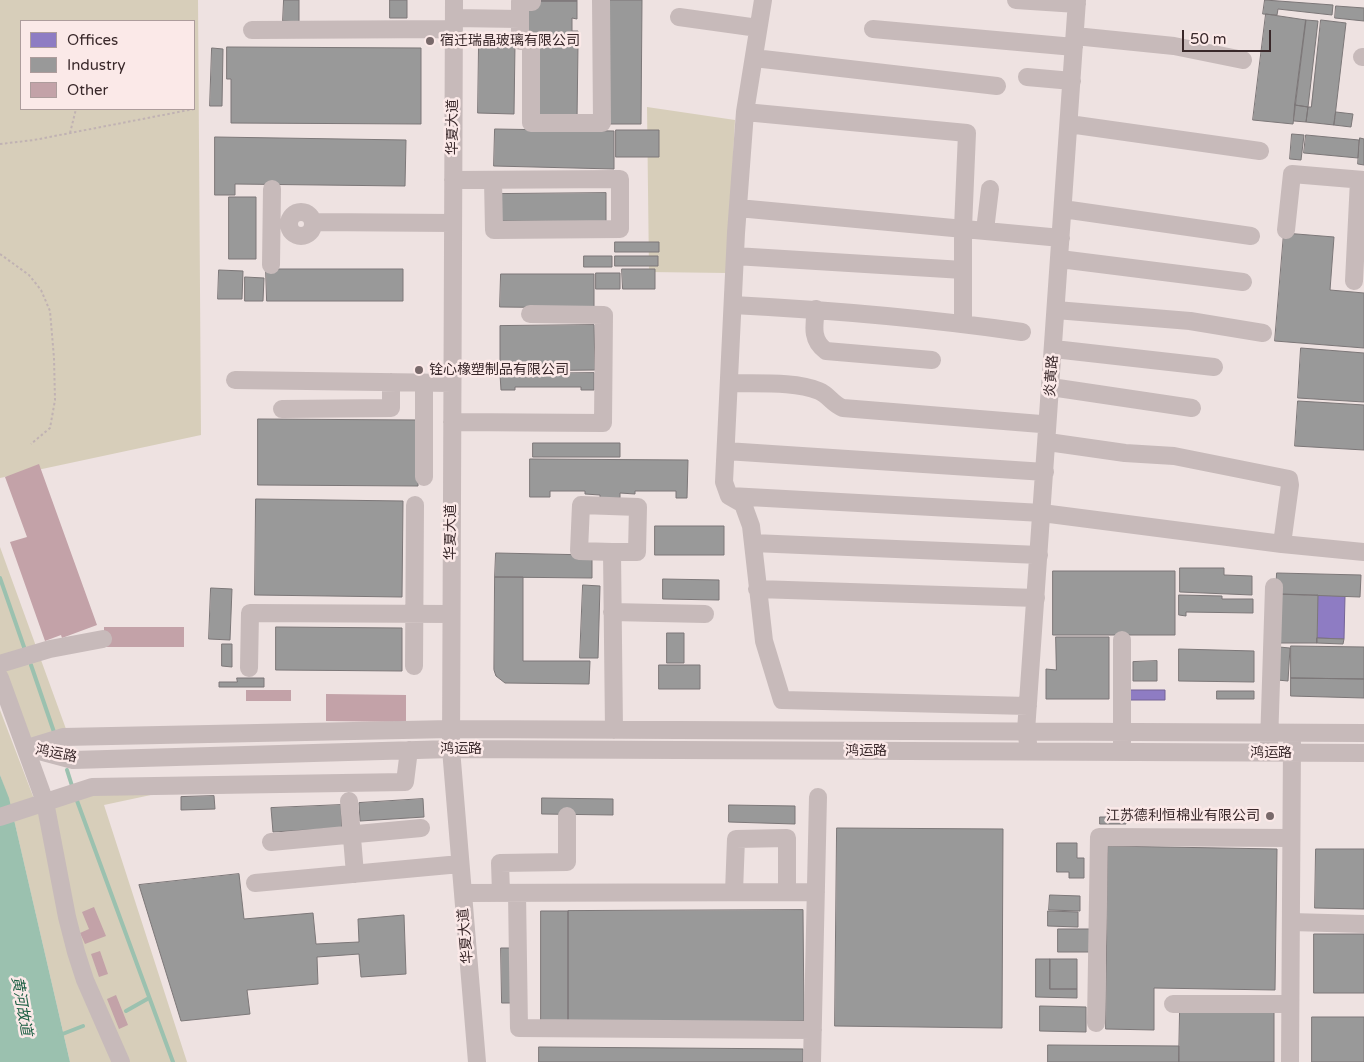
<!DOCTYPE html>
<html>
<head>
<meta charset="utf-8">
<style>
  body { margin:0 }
  #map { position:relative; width:1364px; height:1062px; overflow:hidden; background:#eee2e1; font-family:"Varela Round",sans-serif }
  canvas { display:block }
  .legend { position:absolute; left:20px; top:20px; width:175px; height:90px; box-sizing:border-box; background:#fbe9e8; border:1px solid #ad9c9c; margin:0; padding:6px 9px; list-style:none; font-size:15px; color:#39282a }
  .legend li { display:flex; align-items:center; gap:10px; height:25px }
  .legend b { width:25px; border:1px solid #ad9c9c }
  .scale { position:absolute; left:1182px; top:30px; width:89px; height:22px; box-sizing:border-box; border:2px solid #39282a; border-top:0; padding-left:6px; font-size:15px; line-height:18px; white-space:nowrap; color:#39282a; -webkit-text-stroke:4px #fbe9e8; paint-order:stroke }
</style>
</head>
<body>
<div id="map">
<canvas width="1364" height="1062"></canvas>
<ul class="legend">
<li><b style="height:14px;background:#8e7cc3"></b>Offices</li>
<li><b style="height:14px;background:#999"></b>Industry</li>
<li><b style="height:14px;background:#c3a2a8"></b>Other</li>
</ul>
<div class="scale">50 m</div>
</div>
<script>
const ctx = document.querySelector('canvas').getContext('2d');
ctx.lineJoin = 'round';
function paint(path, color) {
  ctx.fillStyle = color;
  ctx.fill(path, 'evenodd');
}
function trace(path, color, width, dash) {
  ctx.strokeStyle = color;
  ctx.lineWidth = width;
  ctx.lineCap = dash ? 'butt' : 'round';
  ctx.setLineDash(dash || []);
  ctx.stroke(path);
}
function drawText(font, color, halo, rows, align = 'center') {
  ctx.font = font + ' "Varela Round","Noto Sans SC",sans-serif';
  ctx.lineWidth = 5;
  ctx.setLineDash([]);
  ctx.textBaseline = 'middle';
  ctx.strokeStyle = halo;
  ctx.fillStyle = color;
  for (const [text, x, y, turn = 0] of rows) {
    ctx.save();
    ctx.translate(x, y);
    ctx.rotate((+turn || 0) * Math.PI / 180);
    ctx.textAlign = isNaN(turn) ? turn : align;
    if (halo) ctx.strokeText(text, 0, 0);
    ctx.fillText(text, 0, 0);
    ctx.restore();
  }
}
const green = new Path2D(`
  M0 0H198L201 435 0 478ZM21 21H194V109H21Z
  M647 107 735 120 727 273 649 272Z
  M0 547 66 729 30 742 0 665Z
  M0 710 36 804 12 810 0 775Z
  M165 792 104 805 187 1062H70L14 820 95 793Z`);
const water = new Path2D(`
  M0 775 9 798 70 1062H0Z`);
const offices = new Path2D(`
  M1318 595 1345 596 1344 639 1317 638Z
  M1126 690H1165V700H1126Z`);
const industry = new Path2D(`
  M284 0H299V22L283 21Z
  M390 0H407V18H390Z
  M538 0H577V1H538Z
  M603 0H642L641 124H602Z
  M1265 0 1333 5 1332 15 1278 9 1277 15 1263 14Z
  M538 1H577V19L572 18V31H578V45H535L525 37V7Z
  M1336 6 1364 8V21L1335 18Z
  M1266 14 1306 20 1293 124 1253 120Z
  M1306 20 1318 21 1308 107 1295 105Z
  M1321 20 1346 23 1334 125 1306 122 1308 107H1311Z
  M479 43 515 44 514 114 478 113Z
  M535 45H578L577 120 535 119Z
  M227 47 421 48V124L231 123V79H227Z
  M212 48 223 49 222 106H210Z
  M1295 105 1308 107 1306 122 1294 121Z
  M1336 112 1353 114 1351 127 1334 125Z
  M495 129 614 131V169L494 166Z
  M616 130H659V157H616Z
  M1292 134 1304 135 1301 160 1290 159Z
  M1306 135 1359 140 1358 158 1304 153Z
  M215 137 406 140 405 186 235 184V195H215Z
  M1360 138 1364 139V165L1358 164Z
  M606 193V222L498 221V194Z
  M229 197H256V259H229Z
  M1284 233 1334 237 1330 290 1364 293V348L1275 341Z
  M615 242H659V252H615Z
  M584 256H612V267H584Z
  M615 256H658V266H615Z
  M266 269H403V301H267Z
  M622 269H655V289H623Z
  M219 270 243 271 242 299H218Z
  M596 273H620V289H596Z
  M501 274H594V308L500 307Z
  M245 277 264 278 263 301H245Z
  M594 325 595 370 500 371V326Z
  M1301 348 1364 353V402L1298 398Z
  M594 373V390H581V387H515V390H501L500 374Z
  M1298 401 1364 405V450L1295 446Z
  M258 419 418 420V486L258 485Z
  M533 443H620V457H533Z
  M530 459 688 460 687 498H676V491H635V494L620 493V498H600V495L585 494V491H550V497H530Z
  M256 499 403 501 402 597 255 595Z
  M655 526H724V555H655Z
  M496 553 592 555V578L495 577Z
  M1180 568H1224V575L1252 576V595L1180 592Z
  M1053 571H1175V635H1053Z
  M1277 573 1361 575 1360 597 1276 594Z
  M495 577H523V661H590L589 684 505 683 496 676 494 670Z
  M663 579 719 580V600L663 599Z
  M583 585 600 586 598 658H580Z
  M211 588 232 589 230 640 209 639Z
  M1279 594 1318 595 1317 643H1277Z
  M1179 595 1222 596V599H1253V613L1186 612V616L1179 615Z
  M276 627 402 628V671L276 670Z
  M667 633H684V663H667Z
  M1056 637H1109V699H1046V669L1056 670Z
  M1317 638 1344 639 1343 644 1317 643Z
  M222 644H232V667L222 666Z
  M1291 646 1364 647V679L1291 678Z
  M1279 647 1290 648 1288 681 1277 680Z
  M1179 649 1254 651V682L1179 681Z
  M1157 661V681H1133V662Z
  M659 665H700V689H659Z
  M237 678H264V687H219V682H237Z
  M1291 678 1364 679V698L1291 696Z
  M1217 691H1254V699H1217Z
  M214 796 215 809 181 810V797Z
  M542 798 613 799V815L542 814Z
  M423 799 424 817 360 821 359 803Z
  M341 805 342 828 273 832 271 808Z
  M729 805 795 806V824L729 822Z
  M1100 817H1126V824H1100Z
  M837 828 1003 829 1002 1028 835 1026Z
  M1057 843H1077V858H1084V878H1069V872H1057Z
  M1108 846 1277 849 1275 990 1154 988V1030L1106 1029Z
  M1316 849H1364V909L1315 908Z
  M239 874 244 919 313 913 316 944 359 942 358 919 404 915 406 974 361 977 359 954 317 957 318 984 247 990 250 1014 181 1021 139 885Z
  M1050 895 1080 896V911L1049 910Z
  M803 910 804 1021 568 1023V911Z
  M541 911H568V1023H541Z
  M1048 911 1078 912V927L1048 926Z
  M1058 929H1091V952H1058Z
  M1314 934H1364V993H1314Z
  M501 948H511L512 1003H502Z
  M1036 959H1050V989H1077V998L1036 997Z
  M1050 959H1077V989H1050Z
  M1040 1006 1086 1007V1032L1040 1031Z
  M1180 1010H1274V1062H1179Z
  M1312 1017H1364V1062H1312Z
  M1048 1045 1179 1046V1062H1048Z
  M539 1047 803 1049V1062H539Z`);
const stream = new Path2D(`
  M0 578 24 647
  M31 665 54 732
  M67 770 73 789
  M76 798 173 1062
  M126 1011 149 998
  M60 1035 83 1026`);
const building = new Path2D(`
  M39 464 97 625 62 638 61 635 45 641 10 542 27 537 5 477Z
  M104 627H184V647H104Z
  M246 690H291V701H246Z
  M326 694 406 695V722L326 721Z
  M94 907 106 936 85 944 80 933 89 929 82 912Z
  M100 951 108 974 99 977 91 954Z
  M116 995 128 1025 119 1029 107 999Z`);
const path = new Path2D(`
  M70 133 76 109
  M0 144 34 140 194 109
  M0 254 29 275 41 290 50 311 54 358 55 400 50 428 31 444`);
const minor = new Path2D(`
  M454 0 451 749 477 1062
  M532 0V2H520V41H531V123H602L601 0
  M763 0 745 112 736 233 724 482 729 496 743 504 751 526 764 641 782 700 1028 706
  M1016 0 1077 4
  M679 17 758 28
  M454 18 520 19
  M873 29 1074 47
  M252 30 454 29
  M1075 36 1174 46 1243 60
  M1362 57H1364
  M754 58 997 86
  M1027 77 1072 81
  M745 112 967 133 963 228V323
  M1069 124 1260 151
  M453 180 620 179V229L494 230 493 180
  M738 208 1061 238
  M1063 209 1251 236
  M289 224a12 12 0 1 1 24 0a12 12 0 1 1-24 0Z
  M313 222 453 223
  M985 230 990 189
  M1286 230 1292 174 1364 180
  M735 256 963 270
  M1060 259 1243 282
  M271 265 272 189
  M1354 281 1359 180
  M733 305C830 310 926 318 1022 332
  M816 309C814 326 811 340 826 351L932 360
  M1056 310 1190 321 1263 333
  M1054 349 1214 367
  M235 380 452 383
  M424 383V477
  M730 383C756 384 795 381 819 391 829 395 832 404 843 408L1041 424
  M1051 387 1192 408
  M282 409 391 408V382
  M452 422 603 423 604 315 530 314
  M1048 442 1125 453 1174 456 1289 479 1290 485 1282 544
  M726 451 1045 472
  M730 496 1042 513 1282 544 1364 552
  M753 543 1039 555
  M612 552 579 551 581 505 638 507 637 552H612L614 730
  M757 589 1036 598
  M612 612 705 614
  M1122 640V742
  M0 664 50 649 103 639
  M414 666 415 505
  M249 668 250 613 451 614
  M0 678 45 802 67 917 76 952 85 980 121 1062
  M1028 743 1026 731 1077 0
  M1269 744 1274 587
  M27 748 63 737 451 729 1364 733
  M28 748 73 760 451 749 1364 753
  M349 801 355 874
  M0 817 92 787 405 782 409 750
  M271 842 421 828
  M255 883 460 864
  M734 892 736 839 787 838V892
  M463 893 816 892
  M501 893 500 863 567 862V816
  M517 893 519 1028 813 1030
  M1291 922 1364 924
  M1173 1004H1290
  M1096 1023 1099 837 1291 838
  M812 1062 818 797
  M1290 1062 1292 743`);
const markers = [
  [430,41,5,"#78696a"],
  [419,370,5,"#78696a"],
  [1270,816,5,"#78696a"]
];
const poiNames = [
  ["宿迁瑞晶玻璃有限公司",440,41],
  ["铨心橡塑制品有限公司",429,370],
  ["江苏德利恒棉业有限公司",1260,816,"right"]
];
const streetNames = [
  ["华夏大道",453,127,-90],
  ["炎黄路",1052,376,-86],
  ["华夏大道",451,532,-90],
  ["鸿运路",461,749],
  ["鸿运路",866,751],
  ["鸿运路",1271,753],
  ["鸿运路",56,754,11],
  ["华夏大道",466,936,-95]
];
const waterNames = [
  ["黄河故道",21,1006,80]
];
paint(green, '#d7ceba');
paint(water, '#9bc1af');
paint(offices, '#8e7cc3');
trace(offices, '#746395', 1);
paint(industry, '#999');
trace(industry, '#7c7778', 1);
trace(stream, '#9bc1af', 4);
paint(building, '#c3a2a8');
trace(path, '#c0b2b3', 2, [2.5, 2.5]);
trace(minor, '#c7baba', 18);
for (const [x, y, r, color] of markers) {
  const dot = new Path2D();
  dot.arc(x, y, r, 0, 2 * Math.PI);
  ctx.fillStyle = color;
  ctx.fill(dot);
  trace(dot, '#fbe9e8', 2);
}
drawText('14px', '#39282a', '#fbe9e8', poiNames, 'left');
drawText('14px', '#39282a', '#fbe9e8', streetNames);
drawText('italic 15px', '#1a5e42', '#fbe9e8', waterNames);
</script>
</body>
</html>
